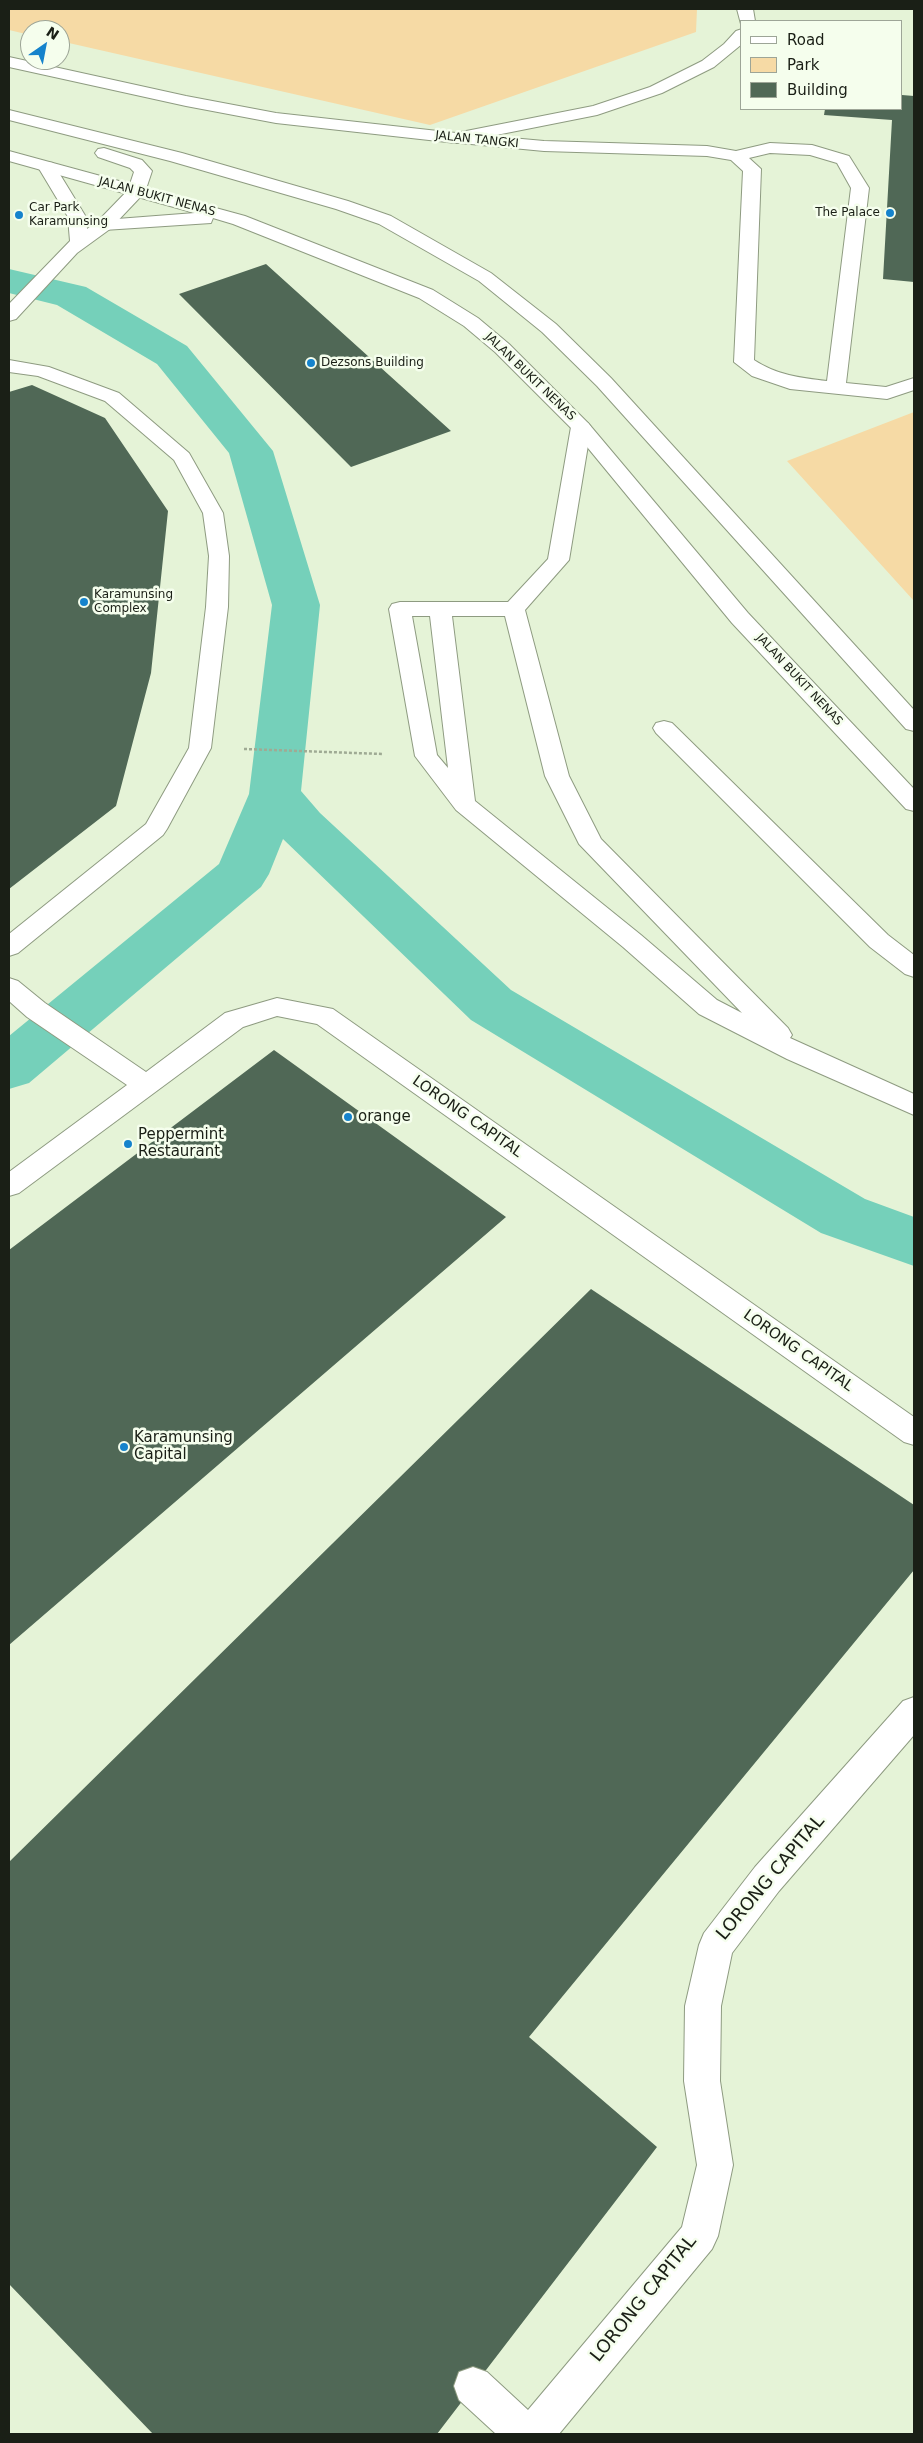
<!DOCTYPE html>
<html>
<head>
<meta charset="utf-8">
<style>
  body { margin:0 }
  #map { position:relative; width:923px; height:2443px; overflow:hidden; background:#e5f3d7; font-family:"DejaVu Sans",sans-serif }
  canvas { display:block }
  .frame { position:absolute; inset:0; border:10px solid #1a1f16; pointer-events:none }
  .legend { position:absolute; left:740px; top:20px; width:162px; height:90px; box-sizing:border-box; background:#f5feed; border:1px solid #9da597; margin:0; padding:6px 9px; list-style:none; font-size:15px; color:#1a1f16 }
  .legend li { display:flex; align-items:center; gap:10px; height:25px }
  .legend b { width:25px; border:1px solid #9da597 }
  .north { position:absolute; left:20px; top:20px; width:50px; height:50px; box-sizing:border-box; background:#f5feed; border:1px solid #9da597; border-radius:50%; rotate:33deg; font-size:14px; font-weight:700; line-height:20px; text-align:center; color:#1a1f16 }
  .north::after { content:''; display:block; margin:auto; width:18px; height:22px; background:#1583cc; clip-path:polygon(50% 0,100% 100%,50% 72%,0 100%) }
</style>
</head>
<body>
<div id="map">
<canvas width="923" height="2443"></canvas>
<div class="frame"></div>
<ul class="legend">
<li><b style="height:6px;background:#fff"></b>Road</li>
<li><b style="height:14px;background:#f6daa5"></b>Park</li>
<li><b style="height:14px;background:#506856"></b>Building</li>
</ul>
<div class="north">N</div>
</div>
<script>
const ctx = document.querySelector('canvas').getContext('2d');
ctx.lineJoin = 'round';
function paint(path, color) {
  ctx.fillStyle = color;
  ctx.fill(path, 'evenodd');
}
function trace(path, color, width, dash) {
  ctx.strokeStyle = color;
  ctx.lineWidth = width;
  ctx.lineCap = dash ? 'butt' : 'round';
  ctx.setLineDash(dash || []);
  ctx.stroke(path);
}
function drawText(font, color, halo, rows, align = 'center') {
  ctx.font = font + ' "DejaVu Sans",sans-serif';
  ctx.lineWidth = 5;
  ctx.setLineDash([]);
  ctx.textBaseline = 'middle';
  ctx.strokeStyle = halo;
  ctx.fillStyle = color;
  for (const [text, x, y, turn = 0] of rows) {
    ctx.save();
    ctx.translate(x, y);
    ctx.rotate((+turn || 0) * Math.PI / 180);
    ctx.textAlign = isNaN(turn) ? turn : align;
    if (halo) ctx.strokeText(text, 0, 0);
    ctx.fillText(text, 0, 0);
    ctx.restore();
  }
}
const green = new Path2D(`
  M9 9H697L696 32 430 125 60 41V30H30V35L9 30Z
  M914 412V601L787 461Z`);
const canal = new Path2D(`
  M9 269 86 287 187 346 273 451 320 605 301 791 320 813 511 990 865 1199 914 1217V1266L821 1233 471 1020 283 839 269 874 261 887 29 1083 9 1089V1036L219 864 249 794 272 605 229 453 157 364 57 305 9 293Z`);
const building = new Path2D(`
  M902 95 914 96V282L883 279 892 120 824 115 825 109H902Z
  M266 264 451 431 351 467 179 294Z
  M32 385 105 418 168 511 151 673 116 806 9 889V392Z
  M274 1050 506 1217 9 1645V1250Z
  M591 1289 914 1505V1570L529 2037 657 2147 437 2434H153L9 2284V1862Z`);
const path = new Path2D(`
  M244 749 383 754`);
const service = new Path2D(`
  M456 133 544 141 707 146 736 151 770 143 812 145 849 156 869 188 846 383 886 387 914 378V390L887 399 790 389 752 376 734 362 743 171 731 160 707 156 544 151 450 142 448 138 450 134ZM770 153 810 155 837 163 851 188 827 381C800 378 777 375 754 360L761 169 749 158Z
  M47 162 53 163 86 217 87 229 98 221 131 187H143L146 191 110 229 77 253 16 319 9 321V304L70 241 68 217 38 167 41 163Z
  M9 360 49 367 119 393 189 453 223 513 229 556 228 607 211 748 167 829 163 835 18 953 9 956V934L146 824 189 748 206 607 209 556 203 513 174 460 105 401 38 376 9 372Z
  M581 421 588 423 591 427 569 560 525 610 569 776 601 839 788 1028 792 1035 790 1038 914 1094V1115L787 1059 699 1014 623 947 456 810 415 756 389 609 392 604 400 602H508L548 559 571 427 574 423ZM412 616H430L448 768 437 755ZM452 616H505L545 776 579 844 742 1013 717 1000 641 935 475 801Z
  M664 721 672 723 888 935 914 955V977L905 974 870 947 656 733 653 728 656 723Z
  M9 978 18 981 45 1003 146 1072 225 1013 277 998 333 1009 914 1417V1445L904 1442 317 1024 277 1016 243 1027 19 1193 9 1196V1172L127 1085 27 1017 9 1001Z
  M914 1697V1735L779 1891 732 1953 721 2006 720 2081 733 2165 718 2236 712 2249 559 2434H496L459 2400 454 2386 459 2372 473 2367 487 2372 528 2410 682 2227 697 2165 684 2081 685 2006 699 1945 704 1933 755 1867 903 1701Z`);
const minor = new Path2D(`
  M737 9H753L755 21H742L741 24Z
  M742 29V44L714 67 662 93 597 115 456 143 276 123 186 106 9 67V57L186 96 276 113 456 133 593 106 650 87 702 61 724 44 736 31Z`);
const secondary = new Path2D(`
  M9 110 182 153 348 201 391 216 491 273 556 324 611 378 914 710V731L906 729 597 386 542 332 479 281 379 224 336 209 170 161 9 120Z
  M104 148 142 160 152 171 146 189 245 216 433 290 478 318 509 344 588 423 748 613 914 789V811L906 809 732 623 574 431 495 352 464 326 419 298 233 224 213 218 211 223 104 230 98 229 95 225 98 221 104 220 195 213 9 161V151L130 184 134 172 130 168 98 157 95 153 98 149Z`);
const markers = [
  [890,213,5,"#1583cc"],
  [19,215,5,"#1583cc"],
  [311,363,5,"#1583cc"],
  [84,602,5,"#1583cc"],
  [348,1117,5,"#1583cc"],
  [128,1144,5,"#1583cc"],
  [124,1447,5,"#1583cc"]
];
const farStreetnames = [
  ["JALAN TANGKI",477,140,6],
  ["JALAN BUKIT NENAS",157,197,15],
  ["JALAN BUKIT NENAS",530,377,44],
  ["JALAN BUKIT NENAS",799,680,47]
];
const farPoinames = [
  ["Car Park",29,208],
  ["Karamunsing",29,222],
  ["The Palace",880,213,"right"],
  ["Dezsons Building",321,363],
  ["Karamunsing",94,595],
  ["Complex",94,609]
];
const poiNames = [
  ["orange",358,1117],
  ["Peppermint",138,1135],
  ["Restaurant",138,1152],
  ["Karamunsing",134,1438],
  ["Capital",134,1455]
];
const streetNames = [
  ["LORONG CAPITAL",467,1117,35],
  ["LORONG CAPITAL",798,1351,35]
];
const nearStreetnames = [
  ["LORONG CAPITAL",771,1878,-50],
  ["LORONG CAPITAL",644,2299,-51]
];
paint(green, '#f6daa5');
paint(canal, '#75d0ba');
paint(building, '#506856');
trace(service, '#8e9b81', 2);
trace(minor, '#8e9b81', 2);
trace(secondary, '#8e9b81', 2);
trace(path, '#9faa94', 2.5, [3, 2]);
paint(service, '#fff');
paint(minor, '#fff');
paint(secondary, '#fff');
for (const [x, y, r, color] of markers) {
  const dot = new Path2D();
  dot.arc(x, y, r, 0, 2 * Math.PI);
  ctx.fillStyle = color;
  ctx.fill(dot);
  trace(dot, '#f5feed', 2);
}
drawText('12px', '#1a1f16', '#f5feed', farStreetnames);
drawText('12px', '#1a1f16', '#f5feed', farPoinames, 'left');
drawText('15px', '#1a1f16', '#f5feed', poiNames, 'left');
drawText('15px', '#1a1f16', '#f5feed', streetNames);
drawText('18px', '#1a1f16', '#f5feed', nearStreetnames);
</script>
</body>
</html>
